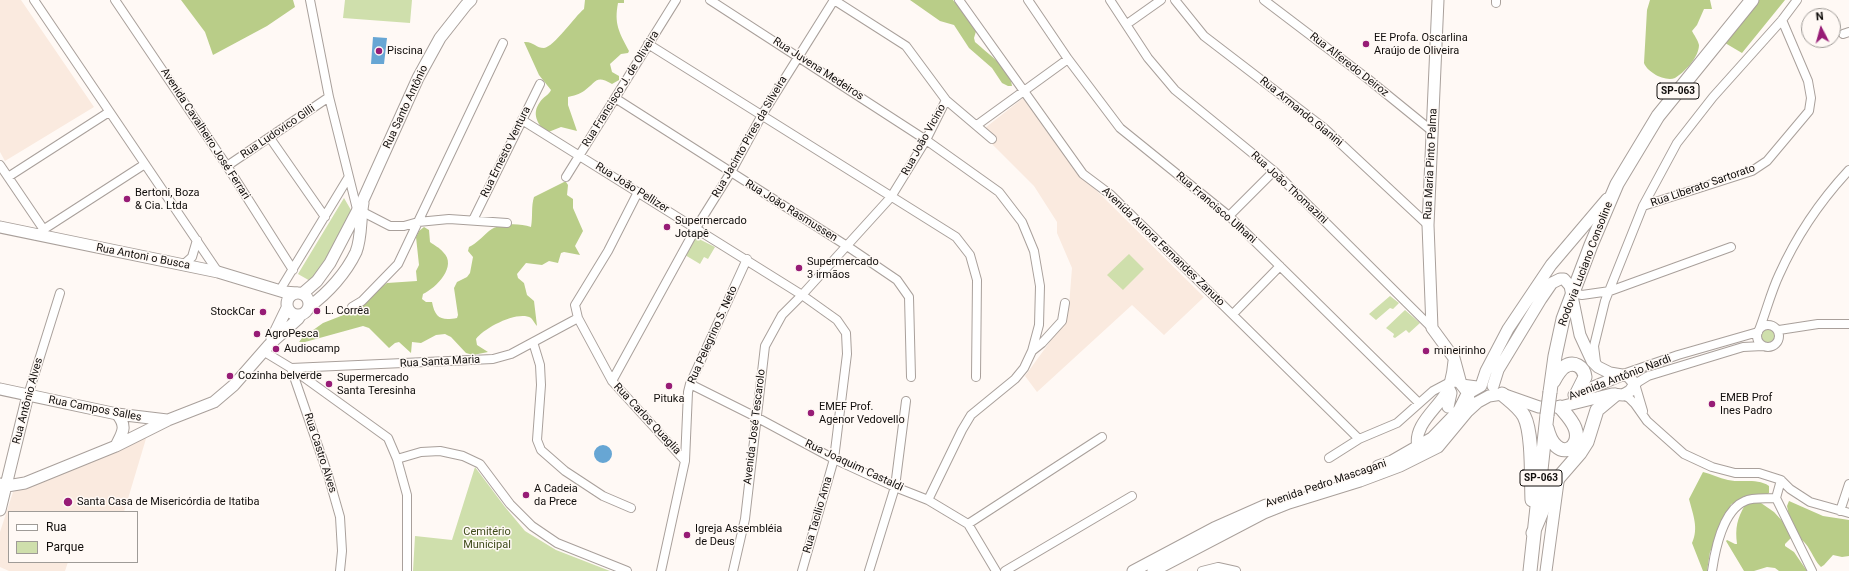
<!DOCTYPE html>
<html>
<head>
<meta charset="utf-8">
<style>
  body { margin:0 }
  #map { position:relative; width:1849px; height:571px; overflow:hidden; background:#fff9f5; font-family:Roboto,sans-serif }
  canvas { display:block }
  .legend { position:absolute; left:8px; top:511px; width:130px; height:52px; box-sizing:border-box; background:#fff9f5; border:1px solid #9f9b97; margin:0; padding:5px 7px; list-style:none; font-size:12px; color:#100d0b }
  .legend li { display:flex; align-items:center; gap:8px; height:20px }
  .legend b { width:20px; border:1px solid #9f9b97 }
  .north { position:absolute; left:1801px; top:8px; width:40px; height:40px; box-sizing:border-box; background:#fff9f5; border:1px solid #9f9b97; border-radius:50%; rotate:354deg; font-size:11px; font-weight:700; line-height:16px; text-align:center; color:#100d0b }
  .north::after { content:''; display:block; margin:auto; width:14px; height:18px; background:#971c76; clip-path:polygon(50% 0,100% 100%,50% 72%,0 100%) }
</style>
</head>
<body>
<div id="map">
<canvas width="1849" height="571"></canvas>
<ul class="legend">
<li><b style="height:5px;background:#fff"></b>Rua</li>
<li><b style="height:11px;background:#cfdfac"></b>Parque</li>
</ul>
<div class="north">N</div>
</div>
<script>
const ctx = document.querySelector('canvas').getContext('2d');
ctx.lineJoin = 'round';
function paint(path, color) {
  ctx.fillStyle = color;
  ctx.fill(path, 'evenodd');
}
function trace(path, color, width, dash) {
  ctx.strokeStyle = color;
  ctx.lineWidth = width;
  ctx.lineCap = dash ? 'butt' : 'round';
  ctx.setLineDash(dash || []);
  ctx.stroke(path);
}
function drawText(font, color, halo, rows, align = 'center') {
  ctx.font = font + ' Roboto,sans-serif';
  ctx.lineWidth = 3;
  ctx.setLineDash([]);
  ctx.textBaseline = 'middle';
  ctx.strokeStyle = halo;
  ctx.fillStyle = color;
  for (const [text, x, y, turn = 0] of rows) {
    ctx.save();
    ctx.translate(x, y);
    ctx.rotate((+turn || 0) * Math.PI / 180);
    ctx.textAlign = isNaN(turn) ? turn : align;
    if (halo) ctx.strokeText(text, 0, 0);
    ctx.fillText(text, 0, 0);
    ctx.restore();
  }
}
const built = new Path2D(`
  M0 0H21L94 107 5 161 0 152Z
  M1023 98 1075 171 1095 189 1204 297 1164 335 1132 305 1037 392 1025 376 1065 321 1069 306 1072 268 1057 233V222L1034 186 992 144 996 139 985 128Z
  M148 432 124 512H9V562H68L65 571H9L0 567V532L13 492 118 448Z`);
const green = new Path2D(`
  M345 0H412L410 23 343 18Z
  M344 198 351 210 336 243 312 282 298 274Z
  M695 237 715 247 708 259 704 257 700 264 685 255Z
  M1129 254 1144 269 1123 290 1107 275Z
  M1390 296 1399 303 1393 309 1390 308 1376 320 1369 314Z
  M1405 310 1420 323 1409 333 1406 330 1395 338 1393 337 1394 334 1386 328Z
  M1760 336a8 8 0 1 1 16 0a8 8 0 1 1-16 0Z
  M475 467 505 507 525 531 556 550 610 571H413L415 536 452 540Z`);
const forest = new Path2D(`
  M181 0H293L295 7 267 26 213 55 205 32Z
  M585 0H624V3H618C614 24 619 32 629 51L628 53 621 54 610 64 612 72 619 76V80L612 84C595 74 596 83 584 91 580 94 573 96 568 97V105L577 131 561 127 546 133C538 124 531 114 540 102 543 97 549 95 551 90L539 75 524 42C533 41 536 48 544 48 554 47 575 16 584 9Z
  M910 0H953L977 28 974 38 975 42C987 53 1011 69 1012 86H1008L1002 83 992 68 969 48 954 25 940 21Z
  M1650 0H1710L1712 9H1704L1697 25 1692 31C1694 35 1698 40 1699 45 1699 57 1685 72 1675 78 1665 82 1647 72 1644 63L1647 10Z
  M1755 0H1785L1742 53 1720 40Z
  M564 182H566L568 185 567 195 573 199V208L583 231 575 246 580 255 564 252 561 253 558 263 549 261 542 265 526 263 517 274 518 278 524 283 527 295 534 301 537 326C535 324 533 320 531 318 518 310 484 328 476 339L477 345 488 352 473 355 466 353 451 337 445 334 436 335 421 343 412 342 411 353 399 342 395 343 389 348 369 328 363 326 305 342H299L302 338 323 323 346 314 387 283 417 281 416 271 419 265 416 237 419 231 424 227 429 230 430 242C434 245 440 248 443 252 458 266 436 288 423 294L422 299 426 302H432C435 318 441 321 457 318L458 315 454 288 457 282 467 277 470 273 473 257 468 251 469 247C477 243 482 237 489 231 500 223 518 223 531 227 533 216 531 206 534 197Z
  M1703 472C1711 474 1719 478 1728 480 1741 483 1757 478 1769 486V493L1763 497 1761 503 1774 512 1786 525 1790 521 1787 506 1789 501 1823 516 1849 520V556L1842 557 1833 555 1824 565 1821 567C1811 557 1809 539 1793 536L1785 544V546L1794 552 1807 571H1779L1775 568 1767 567 1754 571H1744L1726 541 1727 540 1735 544H1737C1735 528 1737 519 1745 505L1743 502 1731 504 1728 516 1710 552 1707 571H1703L1692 543C1699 528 1693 515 1689 499Z`);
const water = new Path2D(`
  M373 37 387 38 384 64H371Z
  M594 454a9 9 0 1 1 18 0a9 9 0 1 1-18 0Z`);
const street = new Path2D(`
  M34 0 218 272
  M115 0 227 166 293 270
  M310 0 329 97 357 209 390 226H404L418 222 449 219 507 223
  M710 0 926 140 999 192 1022 222 1034 251 1040 286 1039 325 1032 351 1024 368 1015 379 971 415 962 430 928 500
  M834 0 906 46 946 100 992 139
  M959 0 1083 174 1111 195 1359 439
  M1028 0 1068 59 1120 128 1229 216 1419 403
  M1110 0 1148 58 1175 90 1274 171 1432 328
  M1175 0 1204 36 1324 128 1428 225
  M1264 0 1368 79 1432 131
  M1496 3V0
  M1127 24 1161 0
  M1843 34 1849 32
  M648 44 956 237 970 255 977 280 976 377
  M615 98 847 246 897 280 909 297 911 377
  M522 120 802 295 837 320 846 333 847 354 834 459 802 571
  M977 125 1068 59
  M270 138 325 217
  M0 165 44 230
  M227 166 329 97
  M8 177 109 112
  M566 177 676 0
  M638 192 608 251 575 305 578 318 612 381 685 461 661 571
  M1643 206 1752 171 1767 161 1809 111 1811 98 1808 81 1782 20
  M1229 216 1274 171
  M473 220 540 84
  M35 235 145 164
  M183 265 192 257 197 240
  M280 290 348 178
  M1573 293 1582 295 1610 291 1731 247
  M352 307 362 301 398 264 503 43
  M1233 314 1280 266
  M1757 336a11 11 0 1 1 22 0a11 11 0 1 1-22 0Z
  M1759 330C1766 312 1771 292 1779 275 1796 237 1821 200 1849 170
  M1779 330 1818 324H1849
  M533 342 540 365 541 385 537 440 541 450 565 471 603 496 631 508
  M263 351 291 368 388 438 397 459 407 495V571
  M1032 351 1042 343 1062 321 1065 303
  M1596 362 1594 346 1605 301 1643 206 1677 143 1713 97 1782 20 1797 0
  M291 368 493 359 511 354 578 318
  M291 368 328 475 340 517 342 551 340 571
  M1623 374 1678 355 1758 332
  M612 381 696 228 731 172 762 115 834 0
  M690 384 756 417 834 459 895 487 928 500 968 524 996 571
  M28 395 60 293
  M1623 395 1629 398 1635 404 1647 421 1684 454 1712 467 1735 473H1759L1781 480 1790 489 1810 502 1849 513
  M1643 411 1635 384 1648 376 1743 347 1763 346
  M1329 458 1359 439 1397 423 1433 391 1450 382 1481 386
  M397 459 421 452 440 451 463 456 480 464 510 504 532 526 557 543 627 571
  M685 461 688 392 690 384 747 259
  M1776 498 1812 571
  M1776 498 1781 480
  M1840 511 1849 484
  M968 524 1102 437
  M733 571 745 519 765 346 782 315 802 295 891 197 926 140 946 100
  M869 571 895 487 906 401
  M1005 571 1132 496
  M1202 571 1218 567 1236 571
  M1712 571C1715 550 1723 510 1745 501 1753 497 1767 499 1776 498`);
const secondary = new Path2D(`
  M1438 0 1428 225 1432 328 1454 358 1461 384 1468 393 1469 400
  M0 227 218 272 284 292 297 293
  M287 304a11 11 0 1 1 22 0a11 11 0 1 1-22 0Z
  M302 294 317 281 330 263 363 200 418 78 440 38 466 5 471 0
  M310 306C328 293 346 273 356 252 362 237 360 218 363 203
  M272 339 287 308
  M0 389 117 414 167 420
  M1574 395 1622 375
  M1448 407 1451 393 1449 389
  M116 446C122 433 128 427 117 414
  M1424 450 1418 447C1413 427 1434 411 1444 396 1451 386 1453 373 1454 361
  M1378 466 1392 461 1432 438 1459 410 1467 394 1481 386 1486 371 1508 329 1551 265 1607 199
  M0 484 7 486 25 483 116 446 168 420 214 402 234 385 269 345 298 319 300 316
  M0 510 28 395
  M1133 571 1214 528 1266 505
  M1153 571 1264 513 1289 503 1360 481 1400 466 1438 447 1467 412 1478 402 1489 396 1502 394 1539 407H1560L1612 394 1623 395 1630 391 1635 384 1628 376 1610 373 1598 367 1592 361 1580 335 1570 286 1564 279H1560L1552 283 1541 299 1498 370 1493 386
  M1546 571 1558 482`);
const primary = new Path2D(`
  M1553 382C1556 377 1559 371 1564 367 1574 360 1584 367 1585 377L1577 393
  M1550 392 1555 356 1563 319 1591 245 1617 184 1658 116 1752 0
  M1502 394C1510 401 1519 407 1524 416 1533 433 1531 480 1532 500
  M1547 428C1556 464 1583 449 1575 428 1572 420 1565 413 1560 407
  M1533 533 1554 483 1580 453 1587 442 1597 410 1615 395
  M1530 571 1547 415`);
const primaryBridge = new Path2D(`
  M1547 415 1550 392`);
const markers = [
  [1366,44,4,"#971c76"],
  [379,51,4,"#971c76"],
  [127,199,4,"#971c76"],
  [667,227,4,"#971c76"],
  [799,268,4,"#971c76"],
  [317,311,4,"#971c76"],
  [263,312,4,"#971c76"],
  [257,334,4,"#971c76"],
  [276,349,4,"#971c76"],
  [1426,351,4,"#971c76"],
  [230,376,4,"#971c76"],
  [329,384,4,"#971c76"],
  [669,386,4,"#971c76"],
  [1712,404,4,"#971c76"],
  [811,413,4,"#971c76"],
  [526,495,4,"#971c76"],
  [68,502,5,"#971c76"],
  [687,535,4,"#971c76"]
];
const shields = [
  [1678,91,42],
  [1541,478,42]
];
const shieldNames = [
  ["SP-063",1678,91],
  ["SP-063",1541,478]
];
const poiNames = [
  ["EE Profa. Oscarlina",1374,38],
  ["Araújo de Oliveira",1374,51],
  ["Piscina",387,51],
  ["Bertoni, Boza",135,193],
  ["& Cia. Ltda",135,206],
  ["Supermercado",675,221],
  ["Jotapê",675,234],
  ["Supermercado",807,262],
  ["3 irmãos",807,275],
  ["L. Corrêa",325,311],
  ["StockCar",255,312,"right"],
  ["AgroPesca",265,334],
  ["Audiocamp",284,349],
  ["mineirinho",1434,351],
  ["Cozinha belverde",238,376],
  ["Supermercado",337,378],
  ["Santa Teresinha",337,391],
  ["EMEB Prof",1720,398],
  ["Ines Padro",1720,411],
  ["Pituka",669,399,"center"],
  ["EMEF Prof.",819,407],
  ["Agenor Vedovello",819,420],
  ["A Cadeia",534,489],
  ["da Prece",534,502],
  ["Santa Casa de Misericórdia de Itatiba",77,502],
  ["Igreja Assembléia",695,529],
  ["de Deus",695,542]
];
const streetNames = [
  ["Rua Alferedo Deiroz",1349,65,38],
  ["Rua Juvena Medeiros",818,69,33],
  ["Rua Francisco J. de Oliveira",621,89,-58],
  ["Rua Santo Antônio",406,107,-65],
  ["Rua Armando Gianini",1301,112,39],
  ["Rua Ludovico Gilli",278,132,-34],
  ["Avenida Cavalheiro José Ferrari",205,134,57],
  ["Rua Jacinto Pires da Silveira",750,137,-60],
  ["Rua João Vicino",924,140,-61],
  ["Rua Ernesto Ventura",506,152,-64],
  ["Rua Maria Pinto Palma",1431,164,-87],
  ["Rua Liberato Sartorato",1703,186,-19],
  ["Rua João Pellizer",632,188,32],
  ["Rua João Thomazini",1289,188,43],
  ["Rua Francisco Ulhani",1216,208,41],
  ["Rua João Rasmussen",791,211,32],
  ["Avenida Aurora Fernandes Zanuto",1163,247,44],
  ["Rua Antoni o Busca",143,257,11],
  ["Rodovia Luciano Consoline",1586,264,-69],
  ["Rua Pelegrino S. Neto",713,335,-66],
  ["Rua Santa Maria",440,362,-3],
  ["Avenida Antônio Nardi",1620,378,-21],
  ["Rua Antônio Alves",28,401,-75],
  ["Rua Campos Salles",95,409,11],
  ["Rua Carlos Quaglia",647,419,47],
  ["Avenida José Tescarolo",755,427,-83],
  ["Rua Castro Alves",320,453,72],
  ["Rua Joaquim Castaldi",854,466,25],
  ["Avenida Pedro Mascagani",1326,484,-19],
  ["Rua Tacilio Ama",818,515,-74]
];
const parkNames = [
  ["Cemitério",487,532],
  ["Municipal",487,545]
];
paint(built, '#faeadf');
paint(green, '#cfdfac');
paint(forest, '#b9cd88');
paint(water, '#67a6d4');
trace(street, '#a9a09b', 10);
trace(secondary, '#a9a09b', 13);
trace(primary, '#a9a09b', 15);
trace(street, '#fff', 8);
trace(secondary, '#fff', 11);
trace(primary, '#fff', 13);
trace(primaryBridge, '#a9a09b', 15, []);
trace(primaryBridge, '#fff', 13);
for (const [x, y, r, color] of markers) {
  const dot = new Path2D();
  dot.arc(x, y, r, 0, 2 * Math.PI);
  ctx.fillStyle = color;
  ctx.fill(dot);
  trace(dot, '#fff9f5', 1.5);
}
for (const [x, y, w] of shields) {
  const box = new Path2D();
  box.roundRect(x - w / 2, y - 8, w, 16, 3);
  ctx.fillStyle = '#fff9f5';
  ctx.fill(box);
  trace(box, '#100d0b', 1);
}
drawText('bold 10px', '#100d0b', null, shieldNames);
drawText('11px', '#100d0b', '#fff9f5', poiNames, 'left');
drawText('11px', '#100d0b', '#fff9f5', streetNames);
drawText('11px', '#3f4b1a', '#fff9f5', parkNames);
</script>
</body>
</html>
